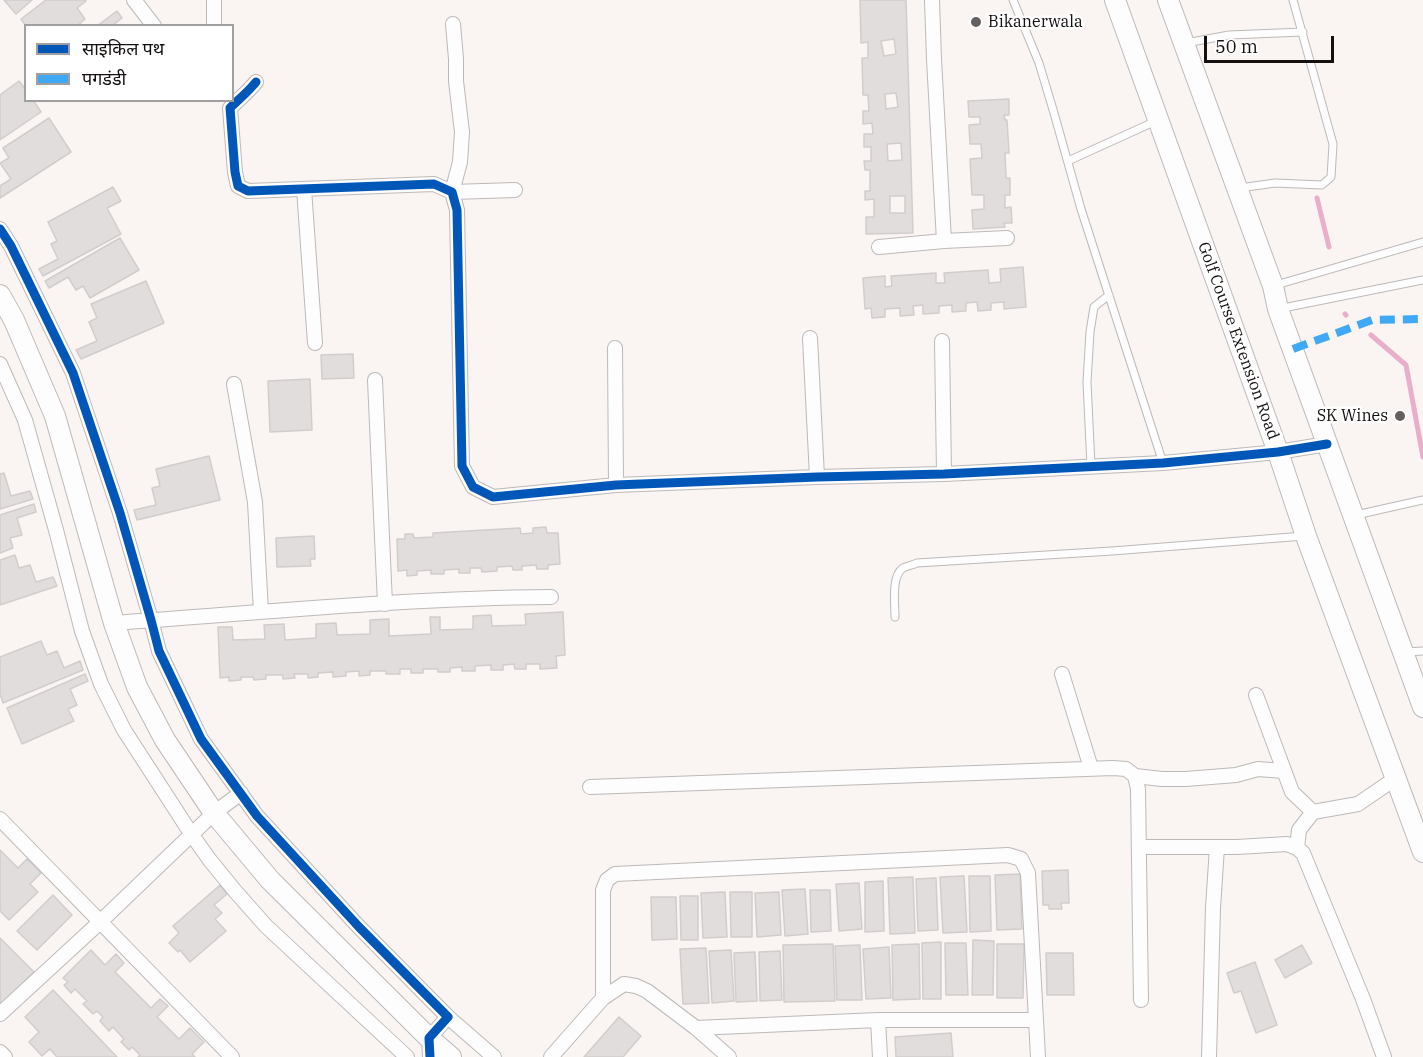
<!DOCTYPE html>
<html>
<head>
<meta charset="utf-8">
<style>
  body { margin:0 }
  #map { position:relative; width:1423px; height:1057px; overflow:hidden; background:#faf4f3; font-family:"IBM Plex Serif","Noto Sans Devanagari",serif }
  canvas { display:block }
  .legend { position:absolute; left:24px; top:24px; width:210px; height:78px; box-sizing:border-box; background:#fff; border:2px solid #a19f9f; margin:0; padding:8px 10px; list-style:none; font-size:18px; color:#14100f }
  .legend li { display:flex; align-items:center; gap:12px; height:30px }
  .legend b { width:30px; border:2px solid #a19f9f }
  .scale { position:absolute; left:1204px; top:36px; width:130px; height:27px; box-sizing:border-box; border:3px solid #14100f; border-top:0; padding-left:8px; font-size:18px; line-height:21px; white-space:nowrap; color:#14100f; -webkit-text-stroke:4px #fff; paint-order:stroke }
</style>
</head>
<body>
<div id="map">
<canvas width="1423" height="1057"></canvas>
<ul class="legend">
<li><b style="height:8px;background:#0057b8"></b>साइकिल पथ</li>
<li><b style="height:8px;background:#3fa9f5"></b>पगडंडी</li>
</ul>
<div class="scale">50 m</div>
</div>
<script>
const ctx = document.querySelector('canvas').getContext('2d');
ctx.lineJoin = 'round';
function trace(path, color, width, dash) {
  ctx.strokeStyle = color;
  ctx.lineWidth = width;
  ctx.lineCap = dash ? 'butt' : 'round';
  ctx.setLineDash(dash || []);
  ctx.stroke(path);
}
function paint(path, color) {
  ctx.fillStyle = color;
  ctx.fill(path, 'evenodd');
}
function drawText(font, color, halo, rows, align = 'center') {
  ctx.font = font + ' "IBM Plex Serif",serif';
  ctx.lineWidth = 5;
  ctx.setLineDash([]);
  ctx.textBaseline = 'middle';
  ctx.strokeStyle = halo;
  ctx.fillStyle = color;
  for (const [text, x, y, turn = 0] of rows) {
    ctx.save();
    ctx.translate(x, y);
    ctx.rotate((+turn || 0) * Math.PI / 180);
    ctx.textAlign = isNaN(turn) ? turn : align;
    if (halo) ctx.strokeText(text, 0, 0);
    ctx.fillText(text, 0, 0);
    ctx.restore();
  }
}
const stream = new Path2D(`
  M1317 198 1329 247
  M1345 314 1346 315
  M1371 335 1406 365 1423 457`);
const building = new Path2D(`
  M4 0H32L16 14Z
  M46 0H85L86 1 77 8 85 19 77 26H26L21 19Z
  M860 0H906L913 233 866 234V217H874V199L865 200V191H870V170H865L864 161H871V147H864V134H873L872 123 863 124V111H869L868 95H863L862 58H868V42L861 43ZM894 39 896 54 884 56 881 41ZM896 93 898 107 886 109 885 94ZM901 143 902 160 888 161 887 144ZM890 196H905V213H890Z
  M117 11 122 18 112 26H97Z
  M19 81 26 90V100H33L41 112 0 140V95Z
  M1009 99V115H1004L1005 120H1007L1009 153H1005L1006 178H1010V195H1005V208L1011 207 1012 223H1004L1005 227 973 229 972 210 984 209V195H972L970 159 982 158 981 144H970L969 125 980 124V117H969L968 101Z
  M49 118 71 152 0 198V186L11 179 0 163 9 158 3 148Z
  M113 187 121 201 107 208 121 234 43 276 39 269 58 259 51 244 57 241 48 222Z
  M120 238 139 270 90 298 83 286 76 290 68 277 49 288 45 281Z
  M1023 267 1026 307 1004 309V302L991 303V310L978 311 977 302 966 303V311L952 312V305L939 306V313L923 314V305L913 306 914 315 900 316V308L885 309V317L872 318 871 308 865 309 863 278 885 276V287L892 286 891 276 936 273V283H945L944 273 988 270 989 283 1001 282 1000 269Z
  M146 281 164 323 81 359 76 350 97 341 89 322 97 318 91 304Z
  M353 354 354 378 322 379 321 355Z
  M310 379 312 430 270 432 268 381Z
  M209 456 220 500 137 520 134 510 156 505 152 488 160 486 156 469Z
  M4 473 11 496 30 491 33 499 0 509V474Z
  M34 504 36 512 17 518 22 535 10 538 13 548 0 553V515Z
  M546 527 547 533H558L560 564 548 565V569H537L536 565 522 566V570H513L512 566 497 567V571L482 572 481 568H470V573H459V569L444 570V574H431V570L417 571V575L407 576V570L398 571 397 539H405V534H413L414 538 433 537V533L520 528 521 534 533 533V528Z
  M314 536 315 559H310L311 566 277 567 276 538Z
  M15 555 19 568 30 565 36 582 53 577 57 586 0 605V560Z
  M563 612 565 655 556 656 557 668 540 669V664H526V669H515L514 664 503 665V670H491V665L475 666V671H462V667L450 668V672H438V669H423V673H411V669H400V674H386V671H370V675L359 676V671L346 672V676L333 677V672L318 673V677L308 678V674H294L295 678 283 679V675H266V679L254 680 253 677H241V680L229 681V677L220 678 218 627H232L233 640 265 639 264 625 284 624 285 640 316 638V624L336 623 337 635 370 634V620L389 619V636L431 634 430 617H440V630L473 629V616L491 615 492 626 526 625 525 614Z
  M41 641 47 655 57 651 64 668 80 661 83 670 3 703 0 694V657Z
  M85 674 88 681 70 689 77 705 68 709 74 721 22 744 7 708Z
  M0 850 18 868 27 859 41 873 30 884 38 892 9 920 0 911Z
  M1068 870 1069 903H1061L1062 909H1049V905H1043L1042 871Z
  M1020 874 1022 929 997 930 995 875Z
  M964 876 967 932 943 933 940 877Z
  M969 876H990L991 931 970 932Z
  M913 877 915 933 890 934 888 878Z
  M936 878 938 930 918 931 916 879Z
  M883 881 884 931 865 932V882Z
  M859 883 862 929 839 931 836 884Z
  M220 885 227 894 214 905 222 913 215 919 226 931 190 962 180 950 178 952 169 943 179 933 173 926Z
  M805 889 808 934 785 936 782 890Z
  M810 890H830L831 931 811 932Z
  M725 892 727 937 703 938 701 893Z
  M730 892H752V937H731Z
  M779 892 781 935 757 937 755 893Z
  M53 895 72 915 37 950 17 931Z
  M680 896H698V940H681Z
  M651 897H676L677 939 652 940Z
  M0 938 34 972 1 1004H0Z
  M973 940 994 941 993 995H972Z
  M941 942V999H923L922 943Z
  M945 943H966L968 995H946Z
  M833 944 835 1001 784 1002 783 945Z
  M919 944 920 999 893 1000 892 945Z
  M997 944H1024L1023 998H997Z
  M860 945 862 1000H837L835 946Z
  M1302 945 1312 963 1285 978 1275 960Z
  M889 947 891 998 866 999 863 949Z
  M706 948 709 1003 683 1004 680 949Z
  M91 950 105 965 116 954 124 963 115 972 151 1008 160 999 168 1006 157 1017 179 1039 190 1028 204 1042 192 1054 195 1057H138L140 1055 132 1047 129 1050 121 1042 124 1039 113 1027 109 1031 100 1021 103 1017 97 1011 93 1014 83 1004 87 1001 75 989 71 993 64 985 68 982 63 978Z
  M731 950 734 1001 712 1003 709 951Z
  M780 951 782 1000 760 1001 759 952Z
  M755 952 757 1001 736 1002 734 953Z
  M1046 953H1073L1074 995H1047Z
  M1255 962 1277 1025 1256 1033 1241 991 1234 993 1227 973Z
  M53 990 117 1057H57L50 1049 42 1056 29 1042 39 1032 25 1017Z
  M619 1017 641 1036 623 1057H584Z
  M951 1033 953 1057H896L895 1037Z`);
const lane = new Path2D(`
  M1013 0 1039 63 1054 113 1081 209 1163 463
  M1186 43 1229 35 1303 32
  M1068 161 1156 121
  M1240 188 1275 183 1322 185 1331 177 1333 144 1293 0
  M1276 285 1423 242
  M1278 309 1423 280
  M1091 466 1087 382 1090 332 1094 307 1109 295
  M1356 515 1423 500
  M895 617C895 604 891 576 903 568 907 566 913 565 917 563L1112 551 1304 536
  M1406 652 1423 651`);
const street = new Path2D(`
  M134 0 154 26
  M214 0V26
  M453 24 456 59V81L462 132 460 162 452 192 515 190
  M256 82C248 92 239 99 230 108L235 172 238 186 248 191 434 184 452 192 457 210 462 466 473 487 493 497 616 485 817 477 944 474 1163 463 1278 452 1327 444
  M304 189 315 343
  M0 229 11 246 73 373 120 513 151 620 159 651 201 739 257 816 359 927 448 1017 429 1038 430 1057
  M944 241 1007 238
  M879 247 944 241 934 59 932 0
  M810 338 817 477
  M942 341 944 474
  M615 348 616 485
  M0 364 25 420 56 530 82 631 101 684 124 730 192 835 209 859 235 891 266 926 407 1057
  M375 380 385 604
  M234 384 255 502 261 612
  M114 623C260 613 405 598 551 597
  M1062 674 1091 768
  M1256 695 1292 792 1313 812
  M1135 776 1162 779H1186L1236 775 1258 769 1284 771
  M590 787 1113 768 1126 769 1135 776 1138 789 1141 1000
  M0 819 232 1057
  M1140 847H1237L1287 844 1297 848 1303 853 1363 999 1384 1057
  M1297 848 1299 830 1313 812 1358 804 1396 778
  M0 1014 100 922 214 813 241 793
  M448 1017 494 1057
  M878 1020 880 1057
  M696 1028 878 1020H1035
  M0 1052 5 1057
  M551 1057 603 998
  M729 1057 696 1028 647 991 636 986 624 984 603 998V890L607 880 615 874 1008 855 1021 859 1028 873 1038 1057
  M1209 1057 1213 908 1217 847`);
const secondary = new Path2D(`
  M1115 0 1278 452 1306 536 1423 852
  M1168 0 1273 286 1278 309 1423 707
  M0 295 14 320 55 416 114 623 137 687 165 740 214 813 270 880 429 1038 451 1057`);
const quiet = new Path2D(`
  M1293 349 1372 320 1423 319`);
const cycleway = new Path2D(`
  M256 82C248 92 239 99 230 108L235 172 238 186 248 191 434 184 452 192 457 210 462 466 473 487 493 497 616 485 817 477 944 474 1163 463 1278 452 1327 444
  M0 229 11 246 73 373 120 513 151 620 159 651 201 739 257 816 359 927 448 1017 429 1038 430 1057`);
const markers = [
  [976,22,6,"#64605f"],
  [1400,416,6,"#64605f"]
];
const poiNames = [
  ["Bikanerwala",988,22],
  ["SK Wines",1388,416,"right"]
];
const streetNames = [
  ["Golf Course Extension Road",1238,341,70]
];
trace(stream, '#e8aeca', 5);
paint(building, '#e2dddd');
trace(building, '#d2cdcd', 1.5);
trace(lane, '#bdb9b8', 9);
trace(street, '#bdb9b8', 16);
trace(secondary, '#bdb9b8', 22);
trace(lane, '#fefdfd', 7);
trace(street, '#fefdfd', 14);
trace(secondary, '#fefdfd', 20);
trace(quiet, '#3fa9f5', 8, [15, 8]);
trace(cycleway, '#0057b8', 9);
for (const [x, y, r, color] of markers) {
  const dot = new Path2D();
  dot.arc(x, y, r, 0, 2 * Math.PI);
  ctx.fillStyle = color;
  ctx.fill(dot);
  trace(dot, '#fff', 2);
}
drawText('16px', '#14100f', '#fff', poiNames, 'left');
drawText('16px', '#14100f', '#fff', streetNames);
</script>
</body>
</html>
